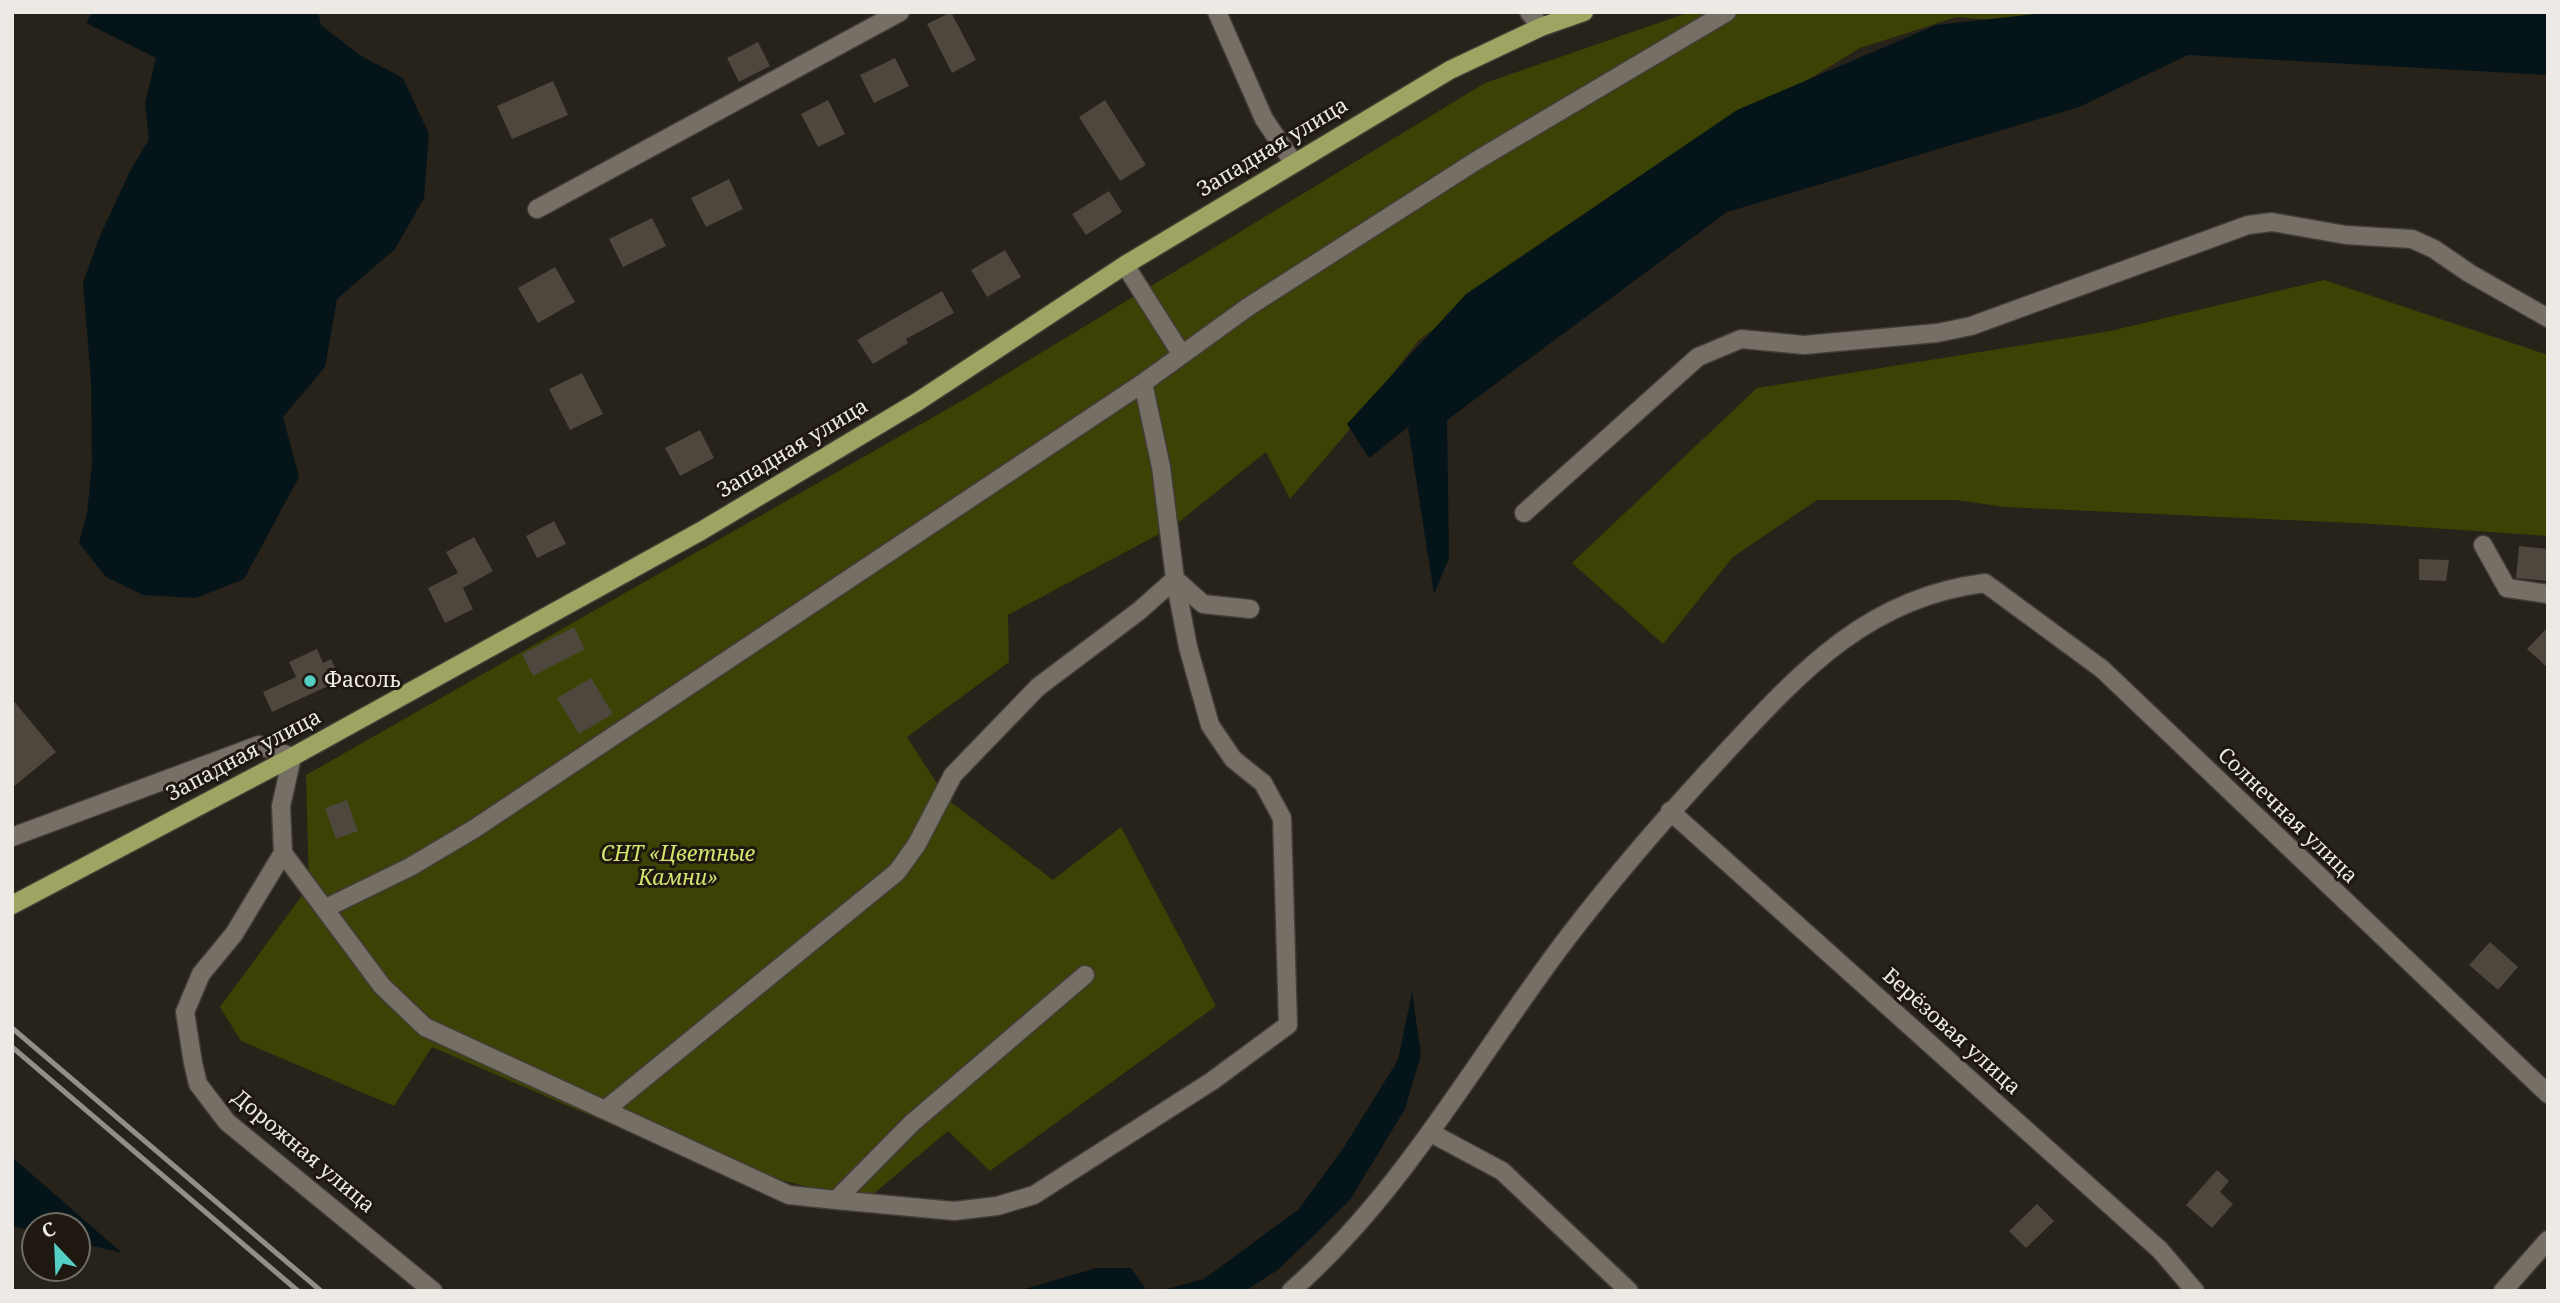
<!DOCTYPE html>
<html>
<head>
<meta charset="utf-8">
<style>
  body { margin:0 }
  #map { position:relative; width:2560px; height:1303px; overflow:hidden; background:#27221a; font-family:"Noto Serif",serif }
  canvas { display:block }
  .frame { position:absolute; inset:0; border:14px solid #ede9e4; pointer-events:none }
  .north { position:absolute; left:21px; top:1212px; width:70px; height:70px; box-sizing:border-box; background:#1e1811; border:2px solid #716c65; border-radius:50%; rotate:337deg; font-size:19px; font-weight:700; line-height:28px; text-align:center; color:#ede9e4 }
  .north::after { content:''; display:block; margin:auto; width:24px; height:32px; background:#55cec4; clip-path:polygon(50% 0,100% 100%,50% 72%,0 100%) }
</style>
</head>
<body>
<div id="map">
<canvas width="2560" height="1303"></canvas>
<div class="frame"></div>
<div class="north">С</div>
</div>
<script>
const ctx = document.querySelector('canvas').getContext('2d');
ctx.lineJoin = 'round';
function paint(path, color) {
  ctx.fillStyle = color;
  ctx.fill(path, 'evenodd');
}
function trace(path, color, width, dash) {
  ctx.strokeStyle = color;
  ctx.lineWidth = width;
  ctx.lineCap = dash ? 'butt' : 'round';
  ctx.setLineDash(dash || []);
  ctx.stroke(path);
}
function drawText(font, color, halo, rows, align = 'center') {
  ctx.font = font + ' "Noto Serif",serif';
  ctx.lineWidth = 6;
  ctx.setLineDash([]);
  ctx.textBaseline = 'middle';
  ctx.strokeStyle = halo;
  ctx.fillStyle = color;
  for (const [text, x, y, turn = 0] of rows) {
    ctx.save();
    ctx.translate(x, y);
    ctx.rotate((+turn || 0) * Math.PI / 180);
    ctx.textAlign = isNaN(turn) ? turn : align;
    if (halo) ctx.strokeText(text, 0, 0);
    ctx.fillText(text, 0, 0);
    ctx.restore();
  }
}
const green = new Path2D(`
  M1690 12H2548L2013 22 1957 17 1860 48 1622 194 1419 340 1345 435 1290 499 1266 452 1174 526 1008 615 1009 662 907 737 947 799 1053 880 1121 827 1216 1006 990 1171 948 1131 865 1201 684 1156 432 1047 394 1106 241 1041 220 1007 309 886 306 775 965 399 1485 83Z
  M2324 280 2548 355V536L2374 524 2005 507 1956 500H1817L1733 557 1663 644 1572 563 1757 388 2110 331Z`);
const water = new Path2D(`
  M93 12H318L321 25 361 56 403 78 429 134 424 198 395 249 337 299 325 367 283 417 299 477 244 579 196 598 143 595 106 577 79 543 87 514 92 464 91 380 83 283 99 238 129 173 149 139 145 103 156 58 86 23Z
  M2053 12H2548V75L2188 55 2079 107 1727 212 1447 420 1449 558 1434 594 1408 427 1369 458 1347 424 1466 294 1737 110 1936 25Z
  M1412 992 1421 1055 1405 1109 1350 1200 1279 1269 1245 1291H1159L1204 1279 1299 1209 1344 1147 1398 1060Z
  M12 1157 122 1253 77 1242V1226H35V1232L12 1226Z
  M1096 1268H1131L1147 1291H1018Z`);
const building = new Path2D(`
  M951 12 976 60 952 73 927 24Z
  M758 42 770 66 739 82 727 58Z
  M895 58 909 86 874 103 860 75Z
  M553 81 568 115 512 139 497 106Z
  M828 100 845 134 818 147 801 114Z
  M1105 100 1146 165 1120 181 1079 117Z
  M729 179 743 209 706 227 691 198Z
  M1109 191 1122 212 1086 235 1072 214Z
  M652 218 666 246 623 267 609 239Z
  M1005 250 1021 277 987 297 971 270Z
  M555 267 575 302 538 323 518 288Z
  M942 291 954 313 906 339 908 343 873 364 857 340Z
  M582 373 603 414 570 430 549 389Z
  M700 430 714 458 680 476 665 448Z
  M554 521 566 544 537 558 526 536Z
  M474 537 493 571 463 588 473 609 445 623 428 588 458 573 446 552Z
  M2519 546 2548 549V581L2516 578Z
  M2419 559 2449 560 2446 581 2419 580Z
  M574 627 585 649 533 676 522 654Z
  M2548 627V668L2527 649Z
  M317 649 323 663 331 659 341 680 272 712 263 692 296 677 289 662Z
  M591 678 613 714 579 734 557 698Z
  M12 699 56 752 12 788Z
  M347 800 358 831 336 839 325 808Z
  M2490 942 2518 967 2498 990 2469 965Z
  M2217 1170 2229 1181 2220 1192 2233 1204 2212 1228 2186 1205Z
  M2037 1204 2054 1221 2026 1248 2009 1231Z`);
const minor = new Path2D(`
  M1217 12 1264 119 1293 162
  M1529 12 1541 27
  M537 209 900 12
  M1125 265 1182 355
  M1524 513 1698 357 1741 339 1804 345 1937 333 1971 326 2248 225 2272 222 2346 235 2412 239 2434 249 2469 273 2548 318
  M2483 545 2507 588 2548 594
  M1670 811 2160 1250 2195 1291
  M12 837 259 745 292 757 281 806 283 853 234 934 201 974 185 1012 193 1063 198 1084 227 1122 433 1291
  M283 853 382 986 425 1027 789 1195 836 1200 912 1123 1085 975
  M326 908 410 867 474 829 1143 383 1248 307 1479 159 1727 12
  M605 1110 897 872 917 844 953 775 1038 687 1139 611 1175 579 1161 467 1143 383
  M1431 1133 1502 1171 1629 1291
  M836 1200 954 1211 997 1206 1034 1195 1212 1081 1288 1025 1282 818 1263 783 1233 759 1210 725 1188 647 1175 579 1203 604 1250 609
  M1291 1291C1405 1191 1477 1056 1568 937 1617 873 1671 811 1726 752 1802 670 1869 597 1985 583L2102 669 2548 1094
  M2503 1291 2548 1240`);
const major = new Path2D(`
  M12 905 292 757 701 531 917 402 1125 265 1450 70 1541 27 1584 12`);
const rail = new Path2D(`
  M12 1028 321 1291
  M12 1047 298 1291`);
const markers = [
  [310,681,7,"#55cec4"]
];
const streetNames = [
  ["Западная улица",1273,148,-31],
  ["Западная улица",793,449,-31],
  ["Западная улица",244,756,-28],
  ["Солнечная улица",2287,816,44],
  ["Берёзовая улица",1951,1032,42],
  ["Дорожная улица",303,1152,40]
];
const poiNames = [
  ["Фасоль",324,681]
];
const parkNames = [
  ["СНТ «Цветные",678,855],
  ["Камни»",678,879]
];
paint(green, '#3c4203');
paint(water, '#051418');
paint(building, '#4d473e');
trace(minor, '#413c36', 21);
trace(major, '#413c36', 21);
trace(minor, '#756f65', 18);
trace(major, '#9ea462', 18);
trace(rail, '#938f88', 5);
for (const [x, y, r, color] of markers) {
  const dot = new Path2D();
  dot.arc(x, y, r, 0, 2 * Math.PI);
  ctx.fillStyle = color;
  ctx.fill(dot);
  trace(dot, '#1e1811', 2.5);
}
drawText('21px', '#ede9e4', '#1e1811', streetNames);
drawText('21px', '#ede9e4', '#1e1811', poiNames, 'left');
drawText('italic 21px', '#d4e36e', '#1e1811', parkNames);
</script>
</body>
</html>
